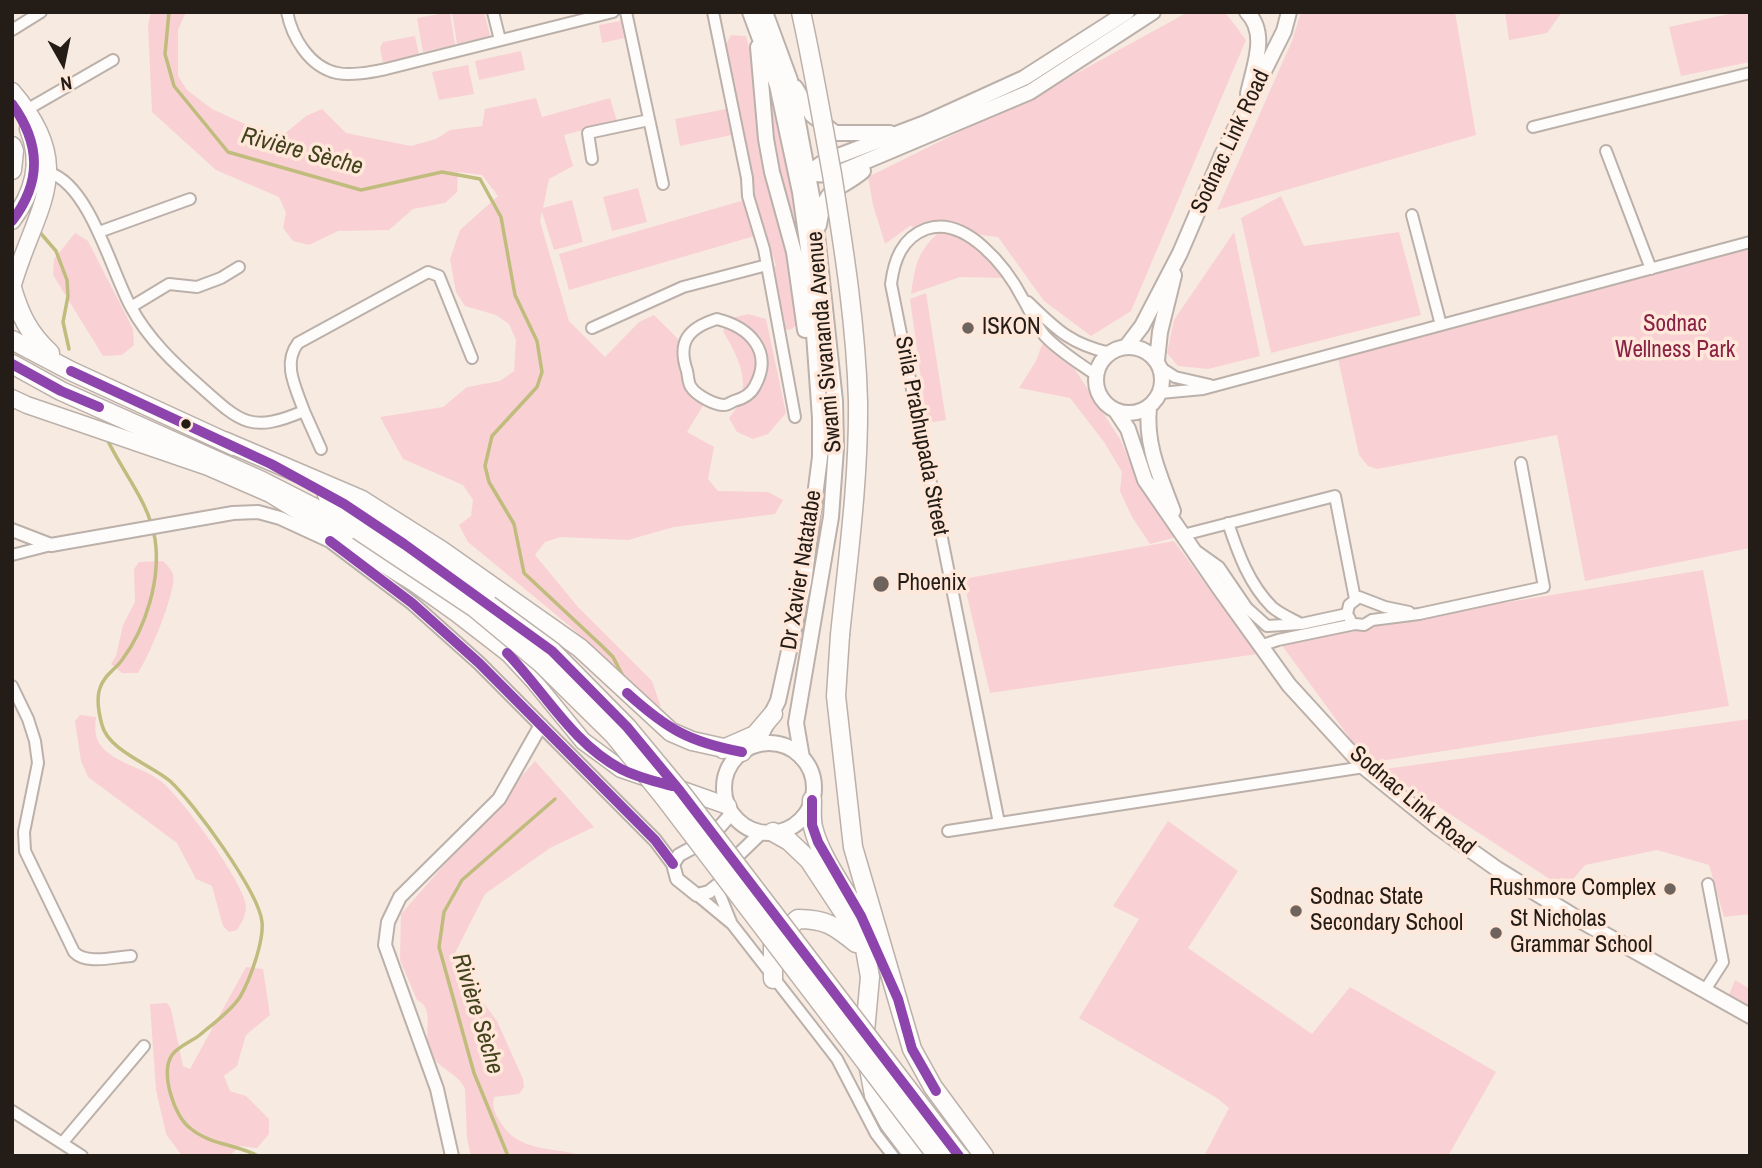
<!DOCTYPE html>
<html>
<head>
<meta charset="utf-8">
<style>
  body { margin:0 }
  #map { position:relative; width:1762px; height:1168px; overflow:hidden; background:#f7eae1; font-family:"Archivo Narrow",sans-serif }
  canvas { display:block }
  .frame { position:absolute; inset:0; border:14px solid #241c16; pointer-events:none }
  .north { position:absolute; left:28px; top:28px; width:70px; height:70px; -webkit-text-stroke:5px #ffe8d9; paint-order:stroke; rotate:171deg; font-size:19px; font-weight:700; line-height:28px; text-align:center; color:#241c16 }
  .north::after { content:''; display:block; margin:auto; width:24px; height:32px; background:#241c16; clip-path:polygon(50% 0,100% 100%,50% 72%,0 100%) }
</style>
</head>
<body>
<div id="map">
<canvas width="1762" height="1168"></canvas>
<div class="frame"></div>
<div class="north">N</div>
</div>
<script>
const ctx = document.querySelector('canvas').getContext('2d');
ctx.lineJoin = 'round';
function paint(path, color) {
  ctx.fillStyle = color;
  ctx.fill(path, 'evenodd');
}
function trace(path, color, width, dash) {
  ctx.strokeStyle = color;
  ctx.lineWidth = width;
  ctx.lineCap = dash ? 'butt' : 'round';
  ctx.setLineDash(dash || []);
  ctx.stroke(path);
}
function drawText(font, color, halo, rows, align = 'center') {
  ctx.font = font + ' "Archivo Narrow",sans-serif';
  ctx.lineWidth = 7;
  ctx.setLineDash([]);
  ctx.textBaseline = 'middle';
  ctx.strokeStyle = halo;
  ctx.fillStyle = color;
  for (const [text, x, y, turn = 0] of rows) {
    ctx.save();
    ctx.translate(x, y);
    ctx.rotate((+turn || 0) * Math.PI / 180);
    ctx.textAlign = isNaN(turn) ? turn : align;
    if (halo) ctx.strokeText(text, 0, 0);
    ctx.fillText(text, 0, 0);
    ctx.restore();
  }
}
const green = new Path2D(`
  M151 12H186L178 30V76L187 90 212 109 269 135 282 136 306 116 322 109 346 133 411 146 436 139 450 130 482 126 485 109 536 98 542 117 610 98 617 121 564 135 573 166 549 179 543 208 572 200 583 242 554 250 542 212 540 221 569 321 605 357 639 322 654 315C675 337 695 348 688 380L702 389 704 404 687 432 714 447 708 479 718 491 768 492 783 500 775 514 674 527 628 540 561 537 545 542 535 555 578 607 652 681 661 707 644 700 572 628 468 542 459 525 471 516 473 500 463 485 403 459 380 417 443 407 467 387 500 381 514 371 516 340 509 324 496 315 465 306 456 292 450 259 460 230 498 196 482 175 458 172 457 192 445 203 413 209 389 230 338 231 309 245 293 241 283 228 286 213 279 197 216 170 152 112 148 25Z
  M450 12 455 45 423 52 417 18Z
  M452 12H484L490 36 457 44Z
  M1188 12H1225L1246 40 1131 311 1091 336 1044 301 998 237 950 231 969 238 1005 278 960 277 911 294C916 261 917 253 941 230L910 226 885 244 873 205 868 177 1068 78Z
  M1301 12H1455L1476 135 1217 210 1292 41Z
  M1505 12H1562L1547 33 1509 40Z
  M1738 12H1750V62L1681 76 1669 27Z
  M621 21 624 38 602 43 599 25Z
  M731 35 746 36 751 56 790 261 798 324 790 330 780 328 768 268 776 266 752 188 726 44Z
  M415 36 419 55 383 63 380 48 383 42Z
  M521 51 525 70 479 80 475 61Z
  M761 53 786 151 802 260 780 193Z
  M468 65 474 94 439 100 432 72Z
  M731 108 736 134 680 146 675 119Z
  M638 188 647 222 612 231 603 197Z
  M1281 196 1304 246 1399 232 1421 315 1271 353 1241 218Z
  M748 199 758 235 569 290 559 254Z
  M1234 232 1260 356 1208 369 1178 366 1167 353 1174 320Z
  M75 233 88 241 133 329 134 345 122 355 103 356 53 275 54 259Z
  M1750 244V548L1585 581 1557 435 1377 469 1368 466 1359 455 1337 354Z
  M926 293 946 420 927 423 910 299Z
  M748 314 766 319 786 413 768 434 753 439 737 432 729 418C755 389 740 360 723 331L732 318Z
  M1048 328 1120 439 1137 478 1177 537 1150 544 1132 517 1120 491 1122 472 1104 442 1070 398 1019 388 1036 361Z
  M1174 541 1257 654 990 693 963 579Z
  M163 561C166 564 171 569 173 574 178 588 148 659 138 673H122L111 664 116 656 123 625 135 602 134 569 139 562Z
  M1703 570 1729 706 1368 763 1278 640Z
  M80 715 96 717C95 729 94 738 102 747 115 763 147 769 162 782 183 800 238 875 245 901 248 912 243 921 237 930L229 932 223 926 212 886 196 879 177 843 88 777 81 761 75 721Z
  M1750 719V914L1724 917 1709 865 1657 850 1585 865 1565 889 1402 783 1385 769Z
  M535 761 594 827 550 848 485 894 454 955 459 970 497 1021 523 1079 524 1087 519 1094 494 1097C492 1108 495 1114 501 1123 519 1153 556 1147 585 1156H471L467 1139 465 1089C459 1074 439 1069 431 1054 421 1034 437 1010 417 1000L400 960 401 914Z
  M1168 821 1238 871 1188 948 1312 1034 1350 987 1496 1072 1448 1156H1204L1229 1108 1217 1098 1079 1018 1139 919 1113 906Z
  M246 967 263 969 270 1015 246 1035 237 1066 224 1076 230 1091 246 1096 269 1119V1134L257 1148 240 1146 229 1156H182L166 1134 156 1090 150 1004 167 1003 171 1009 183 1066 190 1069Z
  M1735 980 1750 989V1006L1729 995Z`);
const stream = new Path2D(`
  M169 12 165 54 174 86 228 152 361 190 442 172 480 179 501 217 515 295 537 341 542 372 537 387 492 436 485 466 489 482 514 524 524 573 602 646 613 657 623 676
  M37 229 56 251 67 280 68 296 63 322 69 349
  M107 439C123 473 149 502 155 539 161 579 146 628 122 660 115 670 104 675 100 688 96 699 99 714 102 725 108 750 151 765 170 781 193 802 259 892 262 922 264 941 250 980 240 997 231 1011 214 1023 201 1034 193 1041 178 1046 172 1055 160 1073 174 1116 190 1128 210 1145 236 1144 258 1156
  M508 1156 474 1073 439 947 444 912 462 880 555 799`);
const minor = new Path2D(`
  M287 12C292 37 309 67 337 73 352 76 371 72 386 69L613 12
  M493 12 500 40
  M626 12 663 184
  M713 12 747 178 748 196 764 249 795 417
  M12 30 41 12
  M28 109 113 60
  M1533 127 1750 73
  M1606 151 1651 269
  M592 159 588 133 649 120
  M50 173C90 186 112 273 131 307 148 339 175 364 201 387 242 424 252 433 304 411 296 388 282 364 298 343L428 272 439 276 472 358
  M1412 215 1441 325
  M99 232 190 199
  M1028 302C1056 329 1070 344 1110 353
  M131 307 169 284 197 287 221 278 239 267
  M717 319C749 327 774 351 755 386 751 394 742 399 734 401 730 403 727 405 724 405 714 405 696 395 691 387 688 383 688 375 687 371 677 342 688 328 717 319Z
  M592 328 683 287 767 265
  M1161 368 1175 377 1210 385
  M1160 393 1203 389 1750 242
  M304 411 321 449
  M1228 523C1238 553 1249 584 1272 607 1280 614 1292 619 1301 624
  M1183 535 1335 496 1355 599
  M1198 552 1219 567 1247 608 1267 626 1301 624 1347 614
  M12 555 51 545
  M1350 619 1347 614 1349 605 1359 597 1385 607 1409 612
  M1260 646 1278 640 1355 624 1364 625 1372 620 1419 614 1544 587 1521 463
  M12 686 28 719 35 741 38 763 24 832 25 851 74 952C86 965 114 957 131 956
  M999 823 891 284C894 260 902 238 926 229 966 215 1007 268 1023 299 1030 311 1035 324 1045 336 1059 351 1079 363 1096 375
  M948 831 1364 767
  M719 884 720 895 731 922
  M697 895 732 924 810 1024 837 1059 876 1134 893 1156
  M1705 990 1723 962 1708 884
  M12 1111 82 1156
  M63 1142 144 1046`);
const tertiary = new Path2D(`
  M12 530 51 545 233 513 258 512 280 518 330 541 412 603 479 663 655 840 673 864 677 879 697 895 709 892 719 884 735 858 762 832
  M673 864 679 855 709 839 732 813
  M452 1156 437 1089 385 945 388 922 400 897 499 799 541 725`);
const secondary = new Path2D(`
  M750 12 777 85 800 192 808 249 820 418V457L804 582 778 701 756 745
  M765 12 790 80 814 207 835 401 836 448 831 517 796 723 802 758
  M1247 12C1269 34 1253 68 1248 94
  M758 47 766 139 772 172 794 252 805 330
  M795 87 812 115 835 133H890
  M801 168C812 176 825 175 838 173L1030 92 1153 12
  M803 177 825 161 925 123 1024 78 1127 12
  M819 225C825 184 838 192 863 171
  M1096 380a33 33 0 1 1 66 0a33 33 0 1 1-66 0Z
  M1126 347 1142 326 1180 253 1222 155 1284 31 1289 12
  M1157 360 1160 332 1174 275
  M1149 407C1145 445 1160 476 1173 511
  M1116 411 1128 429 1145 480 1220 589 1289 685 1364 767 1438 827 1497 869 1583 922 1750 1016
  M724 788a45 45 0 1 1 90 0a45 45 0 1 1-90 0Z`);
const primary = new Path2D(`
  M12 91C80 170 35 206 12 288
  M12 221C33 193 42 163 28 129
  M12 398 27 405 208 467 270 494 414 583 456 613 509 654 533 680 583 741 621 769 653 780
  M674 787 728 806`);
const trunk = new Path2D(`
  M12 146 14 151 12 170
  M12 288C20 315 29 334 50 353
  M12 340 71 371 234 446
  M12 364 61 391 262 481 358 530
  M224 441 362 500 441 550 580 648 671 732 692 741 742 752
  M327 495 368 520 484 601
  M840 635 836 696 853 847 912 1049 933 1087 984 1156
  M723 749 755 735 773 714
  M812 800C812 809 811 819 813 827 821 862 856 903 871 938
  M773 832 789 841 809 860 844 913 865 949 870 977 864 1042 874 1095 889 1123 914 1156
  M773 979V940L798 919C826 919 835 926 856 943`);
const trunkBridge = new Path2D(`
  M801 12C813 66 822 120 832 174 844 250 856 325 858 401 859 479 848 558 840 635
  M358 530 475 608 541 663 614 735 664 797 937 1156
  M489 605 552 651 627 727 680 791 959 1156`);
const bus1 = new Path2D(`
  M12 104C41 144 42 182 12 221
  M12 364 61 391 99 407
  M71 371 271 464 344 504 404 544 552 651 627 727 680 791 959 1156
  M330 541 412 603 479 663 655 840 673 864
  M507 653C544 691 572 743 621 769 636 777 655 781 672 786
  M627 693C667 729 689 742 742 752
  M812 800V825L818 842 861 916 898 999 912 1049 936 1091`);
const markers = [
  [968,328,7,"#6e645d"],
  [186,424,6,"#241c16"],
  [881,584,9,"#6e645d"],
  [1670,889,7,"#6e645d"],
  [1296,911,7,"#6e645d"],
  [1496,933,7,"#6e645d"]
];
const streetNames = [
  ["Sodnac Link Road",1231,142,-65],
  ["Swami Sivananda Avenue",825,342,-95],
  ["Srila Prabhupada Street",921,436,79],
  ["Dr Xavier Natatabe",802,570,-81],
  ["Sodnac Link Road",1412,801,40]
];
const parkNames = [
  ["Sodnac",1675,325],
  ["Wellness Park",1675,351]
];
const poiNames = [
  ["ISKON",982,328],
  ["Phoenix",897,584],
  ["Rushmore Complex",1656,889,"right"],
  ["Sodnac State",1310,898],
  ["Secondary School",1310,924],
  ["St Nicholas",1510,920],
  ["Grammar School",1510,946]
];
const waterNames = [
  ["Rivière Sèche",302,152,15],
  ["Rivière Sèche",477,1014,73]
];
paint(green, '#f9d1d4');
trace(stream, '#c0bc7d', 3.5);
trace(minor, '#bbb1aa', 14);
trace(tertiary, '#bbb1aa', 16);
trace(secondary, '#bbb1aa', 18);
trace(primary, '#bbb1aa', 19);
trace(trunk, '#bbb1aa', 21);
trace(minor, '#fefcfa', 10);
trace(tertiary, '#fefcfa', 12);
trace(secondary, '#fefcfa', 14);
trace(primary, '#fefcfa', 16);
trace(trunk, '#fefcfa', 18);
trace(trunkBridge, '#bbb1aa', 21, []);
trace(trunkBridge, '#fefcfa', 18);
trace(bus1, '#8e44ad', 10);
for (const [x, y, r, color] of markers) {
  const dot = new Path2D();
  dot.arc(x, y, r, 0, 2 * Math.PI);
  ctx.fillStyle = color;
  ctx.fill(dot);
  trace(dot, '#ffe8d9', 2.5);
}
drawText('23px', '#241c16', '#ffe8d9', streetNames);
drawText('23px', '#892245', '#ffe8d9', parkNames);
drawText('23px', '#241c16', '#ffe8d9', poiNames, 'left');
drawText('italic 24px', '#42421d', '#ffe8d9', waterNames);
</script>
</body>
</html>
